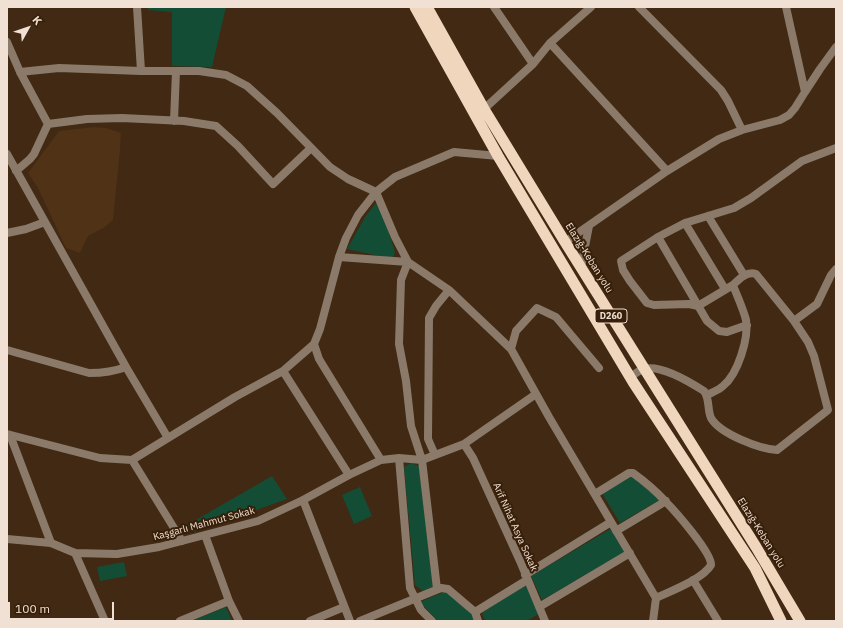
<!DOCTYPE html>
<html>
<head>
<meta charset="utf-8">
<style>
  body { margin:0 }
  #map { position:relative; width:843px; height:628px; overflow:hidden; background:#412913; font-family:"IBM Plex Sans",sans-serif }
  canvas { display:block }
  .frame { position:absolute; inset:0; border:8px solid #f1e1d4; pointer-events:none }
  .north { position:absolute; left:8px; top:8px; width:40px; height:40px; -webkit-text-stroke:3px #371f09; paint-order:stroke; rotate:50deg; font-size:11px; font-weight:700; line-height:16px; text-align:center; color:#f1e1d4 }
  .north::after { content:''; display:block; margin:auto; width:14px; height:18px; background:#f1e1d4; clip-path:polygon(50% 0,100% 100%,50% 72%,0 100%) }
  .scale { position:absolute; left:8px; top:602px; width:106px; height:18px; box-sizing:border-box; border:2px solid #f1e1d4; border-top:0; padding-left:5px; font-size:12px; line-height:14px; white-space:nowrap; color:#f1e1d4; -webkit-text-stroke:3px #371f09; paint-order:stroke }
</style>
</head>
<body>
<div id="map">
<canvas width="843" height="628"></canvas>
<div class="frame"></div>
<div class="north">K</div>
<div class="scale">100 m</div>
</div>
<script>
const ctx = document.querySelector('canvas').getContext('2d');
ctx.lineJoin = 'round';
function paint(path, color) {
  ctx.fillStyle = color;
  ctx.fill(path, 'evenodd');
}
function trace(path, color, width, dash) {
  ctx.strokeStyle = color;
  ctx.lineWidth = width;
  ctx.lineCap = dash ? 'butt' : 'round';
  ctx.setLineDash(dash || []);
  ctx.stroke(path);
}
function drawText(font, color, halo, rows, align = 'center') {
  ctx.font = font + ' "IBM Plex Sans",sans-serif';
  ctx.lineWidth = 4;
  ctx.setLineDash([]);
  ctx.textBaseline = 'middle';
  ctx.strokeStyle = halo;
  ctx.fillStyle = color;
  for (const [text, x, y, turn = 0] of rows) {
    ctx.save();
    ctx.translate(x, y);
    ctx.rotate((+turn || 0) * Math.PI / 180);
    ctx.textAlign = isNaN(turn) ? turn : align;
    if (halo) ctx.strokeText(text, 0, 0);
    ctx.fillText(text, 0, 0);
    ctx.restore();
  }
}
const built = new Path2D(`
  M94 127 106 128 121 133 120 150 113 220 105 227 88 236 80 253 66 248 38 188 28 173 59 131Z`);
const green = new Path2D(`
  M148 7H226L212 67 172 66V12L148 10Z
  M376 203 385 220 395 252 394 256 389 258 347 249 365 217Z
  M411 463 419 466 433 587 423 591 415 585 404 467Z
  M632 474 661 499 620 523 602 493Z
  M272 476 287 499 194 532 187 530V525Z
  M360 487 372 516 354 524 342 495Z
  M612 528 625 552 542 600 531 576Z
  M124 562 127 576 100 581 97 567Z
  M526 585 539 614 526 621H485L482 613 521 586Z
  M446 591 473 616 475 621H438L420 602Z
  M226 607 232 621H191Z`);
const minor = new Path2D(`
  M137 7 141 71
  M494 7 533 64
  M639 7 721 90 728 101 742 130
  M7 42 20 72 48 124
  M550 43 667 171
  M20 72 59 68 141 71H199L226 75 247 86 277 113 330 167 348 179 376 192 395 237 408 262 401 280 399 344 406 381 411 426 422 460 437 589
  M805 92 820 69 836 47
  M484 109 533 64 550 43 591 7
  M174 121 176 71
  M7 154 126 367 168 438
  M16 171 30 159 34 154 48 124 87 119 122 118 184 121 216 126 238 146 273 184 311 148
  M708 216 744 275
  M685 223 725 289
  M7 233 26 229 45 222
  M658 237 707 321 719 331 727 332 747 325
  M565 242 667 171 719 139 742 130 780 120 789 115 795 108 805 92 786 7
  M339 257 408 262 449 290 511 349
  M581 267 589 226
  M733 285 698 306 689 304 654 305 647 303 630 281 623 270 621 261 658 237 685 223 734 208 751 198 802 161 836 148
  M314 344 319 359 381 460
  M7 350 89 373C102 373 113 372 126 367
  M599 368 556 317 537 308 516 331 511 349 549 417 656 598
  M283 371 349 475
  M630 377C634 375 639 370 644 369 661 364 690 382 704 391 710 399 707 409 711 418 720 434 760 449 777 450L828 410 814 356 808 342 794 321 817 304 831 275 836 269
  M707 395C713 392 719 390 723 386 738 374 749 338 746 320 743 308 737 296 733 285 739 279 747 271 756 274L794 321
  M7 434 100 458 132 460 235 397 283 371 314 344 320 329 339 257 346 238 358 215 376 192 395 177 454 152 498 156
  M10 435 51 543
  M464 444 473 458 520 561 545 621
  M435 455 428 439 429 318 436 306 449 290
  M399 458 410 588 421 610 432 621
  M132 460 182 541
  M595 494 629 473H633C644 481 656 491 665 501 675 511 712 553 711 565 703 579 671 591 656 598L653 621
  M303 500 350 621
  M616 531 666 501
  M205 535 229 601 239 621
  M7 539 51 543 75 553 117 554 159 547 258 521 303 500 349 475 381 460 399 458 422 460 464 444 536 394
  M75 553 105 621
  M525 575 611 522
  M693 580 718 621
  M539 607 630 553
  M475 612 478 621
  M180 621 229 601
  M310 621 344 607
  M360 621 441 588 448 589 475 612 527 580`);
const trunk = new Path2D(`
  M415 7 498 156 633 382 755 568 781 621
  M427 7 484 109 565 242 756 547 800 621`);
const shields = [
  [611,316,32]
];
const shieldNames = [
  ["D260",611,316]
];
const streetNames = [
  ["Elazığ-Keban yolu",589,258,58],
  ["Kaşgarlı Mahmut Sokak",204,524,-15],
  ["Arif Nihat Asya Sokak",515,527,66],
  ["Elazığ-Keban yolu",761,533,58]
];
paint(built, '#503216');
paint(green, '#144d35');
trace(minor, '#8b7a69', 8);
trace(trunk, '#f0d6bc', 11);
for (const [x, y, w] of shields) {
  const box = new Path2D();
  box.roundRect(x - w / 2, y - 7, w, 14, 3);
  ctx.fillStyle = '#371f09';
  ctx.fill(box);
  trace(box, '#f1e1d4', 1);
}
drawText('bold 9px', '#f1e1d4', null, shieldNames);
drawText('10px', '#f1e1d4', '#371f09', streetNames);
</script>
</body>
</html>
